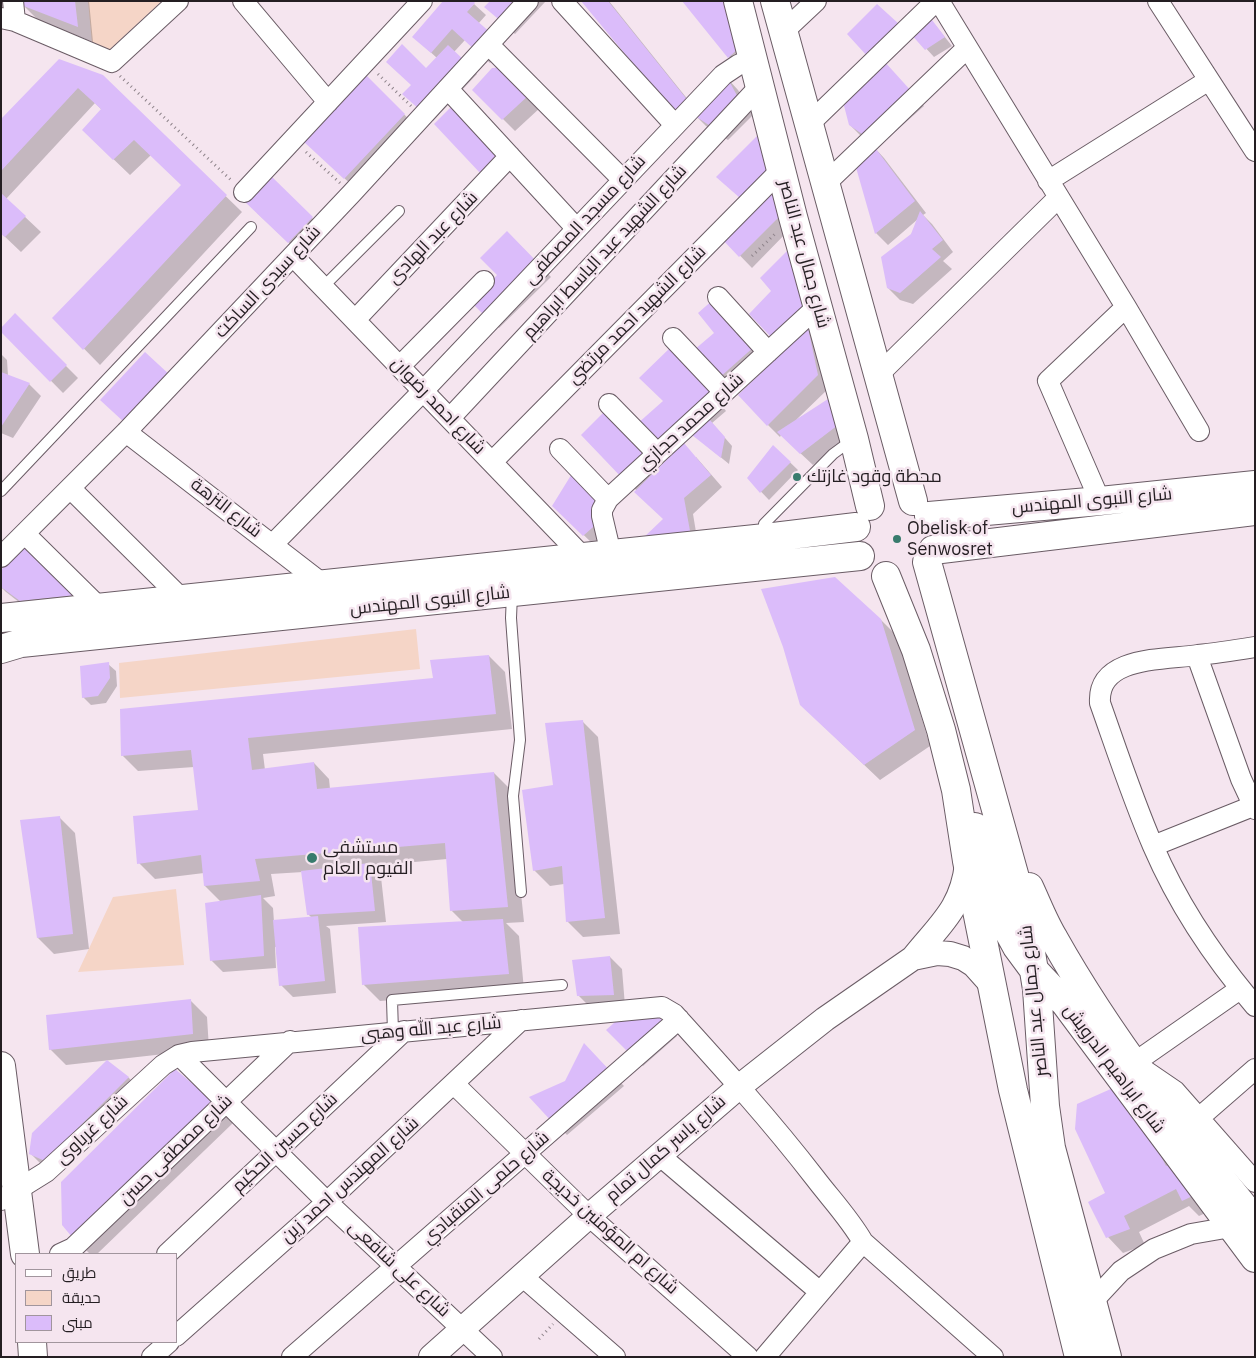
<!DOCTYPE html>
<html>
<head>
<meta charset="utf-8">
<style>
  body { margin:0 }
  #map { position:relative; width:1256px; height:1358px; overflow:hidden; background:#f5e5ef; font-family:"IBM Plex Sans",Cairo,sans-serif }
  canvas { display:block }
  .frame { position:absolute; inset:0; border:2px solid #241e22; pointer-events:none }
  .legend { position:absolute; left:15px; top:1253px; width:162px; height:90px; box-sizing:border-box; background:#f5e5ef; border:1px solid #a1959d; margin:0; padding:6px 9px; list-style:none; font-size:15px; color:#241e22 }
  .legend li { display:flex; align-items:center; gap:10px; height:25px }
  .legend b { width:25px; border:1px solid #a1959d }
</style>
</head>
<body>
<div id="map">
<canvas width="1256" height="1358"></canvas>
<div class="frame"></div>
<ul class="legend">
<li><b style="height:6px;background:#fff"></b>طريق</li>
<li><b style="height:14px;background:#f5d5c7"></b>حديقة</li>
<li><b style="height:14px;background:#dbbcfa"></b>مبنى</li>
</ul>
</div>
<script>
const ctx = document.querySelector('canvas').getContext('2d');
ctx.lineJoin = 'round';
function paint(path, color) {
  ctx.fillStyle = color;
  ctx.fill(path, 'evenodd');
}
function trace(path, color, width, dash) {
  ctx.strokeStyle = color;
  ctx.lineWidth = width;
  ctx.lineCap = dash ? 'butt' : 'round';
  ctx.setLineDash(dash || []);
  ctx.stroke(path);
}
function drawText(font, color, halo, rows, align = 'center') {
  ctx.font = font + ' "IBM Plex Sans",Cairo,sans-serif';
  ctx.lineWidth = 5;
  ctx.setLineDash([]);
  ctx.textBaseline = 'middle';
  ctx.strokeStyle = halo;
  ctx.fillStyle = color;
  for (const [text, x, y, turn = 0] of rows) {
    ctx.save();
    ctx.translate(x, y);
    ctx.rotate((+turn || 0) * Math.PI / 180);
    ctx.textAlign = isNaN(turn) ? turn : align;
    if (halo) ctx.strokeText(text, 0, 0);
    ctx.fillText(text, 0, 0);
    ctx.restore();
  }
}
const green = new Path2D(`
  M88 1H162L107 52 92 43Z
  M416 629 420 669 120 698 119 663Z
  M176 889 184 965 78 972 113 897Z`);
const shadow = new Path2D(`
  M1 1H15L1 22Z
  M22 1H89L93 42 38 20 22 4Z
  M492 1H546L515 34 486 7Z
  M582 1H609L697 111 727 78 738 90 753 115 728 140 706 126 697 117 688 125Z
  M684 1H737L741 69 729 57Z
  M474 4 486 15 478 24 503 47 490 63 465 40 454 52 477 74 433 121 416 106 426 70 437 58 426 48Z
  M936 26 952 46 934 57 912 33Z
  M884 64 924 106 878 147 862 137 850 125 880 67Z
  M493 69 541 107 515 131 474 90Z
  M102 76 242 212 100 365 54 318 182 185 151 155 130 175 83 130 102 110 95 103 6 199 41 232 21 252 1 233V121Z
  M365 76 420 130 361 194 321 156Z
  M757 137 768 149 771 191 784 204 790 229 752 268 724 239 754 210Z
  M873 146 884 158 926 213 923 215 932 224 953 252 943 261 952 269 913 304 900 300 888 288 918 219 888 245 876 233 857 164Z
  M257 213 312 218 324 229 301 254Z
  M507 232 551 277 499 328 473 303 499 275Z
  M787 253 794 260 819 318 808 329 819 341 830 387 796 420 828 401 839 413 849 438 813 465 781 435 780 437 768 425 786 351 774 339 773 292Z
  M699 314 766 358 731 389 720 377 716 333Z
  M15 315 78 378 63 393 1 330Z
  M1 354 7 360 8 376 29 384 41 396 13 438 1 433Z
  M685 358 726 411 712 423 732 446 729 464 702 442 664 401Z
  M609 409 664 464 696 457 722 487 693 514 697 538 651 546 664 519 583 435Z
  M773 446 798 470 769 500 748 478Z
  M573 474 601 500 612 532 596 547 554 506Z
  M25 546 86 607 33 613 6 592 1 587V572Z
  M880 619 897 636 930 746 880 780 818 721Z
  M489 656 505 672 512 729 263 754 265 770 314 763 329 779 330 789 494 773 510 789 524 922 506 923 519 936 524 990 380 1001 364 985 359 928 463 922 451 910 447 859 371 866 381 877 386 922 326 926 330 929 336 993 293 997 281 985 277 947H275L276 968 223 972 211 960 221 902 205 886 204 873 155 879 139 863 199 811 194 767 138 771 122 755 434 680ZM303 872 308 914 312 918 274 922 273 908 263 898 275 896 271 874Z
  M108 664 116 671 117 686 106 703 91 705 83 697Z
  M582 721 598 737 620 934 583 937 567 921 564 884 550 886 534 870 555 786Z
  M59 817 75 833 89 949 54 954 38 938 21 821Z
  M610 957 622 969 625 1006 590 1007 578 995Z
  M191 1001 207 1017 209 1049 66 1065 50 1049Z
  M665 1024 677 1036 643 1066 608 1030Z
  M595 1056 624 1086 567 1135 531 1098 566 1082Z
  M128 1077 140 1089 42 1165 30 1153Z
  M218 1107 233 1123 97 1254H90L78 1242Z
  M1148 1119 1214 1209 1199 1216 1189 1206 1139 1232 1145 1245 1123 1253 1108 1237 1107 1193Z`);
const building = new Path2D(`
  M21 1H75L78 27 21 5Z
  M443 1H473L475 3 467 12 492 34 477 52 452 29 431 53 412 37Z
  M490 1H523L503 23 484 7Z
  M581 1H608L689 102 675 114Z
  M682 1H729L741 46 728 58Z
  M877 4 899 24 868 57 847 34Z
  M929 16 945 37 925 50 910 33Z
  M402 44 426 68 448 45 466 62 420 110 402 94 411 85 386 62Z
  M59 59 103 75 227 195 83 350 52 318 181 185 134 140 113 160 82 130 101 109 78 88 1 171V119Z
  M884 61 913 93 865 136 849 125 842 98Z
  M505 67 530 94 502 120 472 90 492 68Z
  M365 74 405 114 344 179 303 141Z
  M727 77 741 103 715 129 692 114Z
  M453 105 501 155 481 174 434 124Z
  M757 136 771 168 740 198 716 177Z
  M873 145 915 201 875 234 855 164Z
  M269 174 313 217 288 243 244 201Z
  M772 191 779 217 739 257 722 239Z
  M1 193 26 216 5 237 1 234Z
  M920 211 943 240 932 249 941 257 900 293 887 288 881 257 911 234Z
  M507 231 540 265 486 317 472 303 497 275 480 258Z
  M787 251 808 306 773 339 749 314 771 291 760 278Z
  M714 299 755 346 719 378 694 350 714 333 698 313Z
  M15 313 67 365 50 382 1 332V328Z
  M808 328 818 375 767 426 738 395Z
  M673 345 715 398 660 446 637 424 663 401 639 378Z
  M145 352 171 376 125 423 100 400Z
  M1 372 30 383 1 427Z
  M828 399 838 425 800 454 777 432Z
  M609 407 653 452 624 480 581 435Z
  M709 419 725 437 721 458 692 435Z
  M684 443 711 475 684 498 690 531 642 539 663 519 634 492Z
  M773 445 791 462 760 493 747 478Z
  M573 472 589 486 601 520 583 536 552 506Z
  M25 545 76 595 20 601 1 587V570Z
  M835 577 881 619 915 730 864 765 800 705 783 647 761 589Z
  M489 655 496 714 248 738 252 770 314 762 317 789 494 772 508 907 450 911 445 843 255 859 260 881 204 886 201 855 137 864 133 816 198 810 191 750 121 756 120 709 433 678 430 660Z
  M109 662 110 678 98 696 82 698 80 666Z
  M583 720 605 918 566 922 562 866 533 871 522 790 553 785 545 723Z
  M60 816 73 934 37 938 20 820Z
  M370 863 375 911 307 915 301 871Z
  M261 895 264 956 210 961 205 903Z
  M318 916 325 981 279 986 273 920Z
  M503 919 509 974 362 985 358 927Z
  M610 956 614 995 577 996 572 960Z
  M191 999 193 1034 49 1050 46 1015Z
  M654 1014 666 1023 631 1055 606 1030 615 1022Z
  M584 1043 613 1074 554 1124 529 1097 565 1081Z
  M107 1060 129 1077 45 1161 29 1154 32 1133Z
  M175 1069 219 1106 77 1243 62 1225 61 1182Z
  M1113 1088 1133 1102 1166 1166 1177 1160 1199 1193 1182 1201 1176 1189 1124 1216 1130 1229 1106 1238 1088 1202 1105 1193 1075 1129 1077 1104Z`);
const path = new Path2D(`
  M378 74 411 106
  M120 76 232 181
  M306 152 340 183
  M752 256 775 234
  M539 1339 553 1324`);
const service = new Path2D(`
  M323 287 399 211
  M1 491 251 227
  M765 537 764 524 833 454 852 440
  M512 594 511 618 520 740 513 796 521 892
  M393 1032 392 1000 562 985`);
const minor = new Path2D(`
  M13 1 15 21
  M243 1 328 102
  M562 1 675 125
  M939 1 1126 307 1199 431
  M1158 1 1255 151
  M1 18 15 21 112 62 178 1
  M783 32 816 1
  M489 45 623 180
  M448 89 577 229
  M809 124 936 1
  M1048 181 1209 80
  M825 184 967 48
  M244 192 422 1
  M293 256 583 557
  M718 297 768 352
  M355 320 510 156
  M673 338 724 392
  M400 366 484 281
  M878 375 1058 198
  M609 404 657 453
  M450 418 760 86
  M126 432 324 585
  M560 449 608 499
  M492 462 782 169
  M70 488 183 600
  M1100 501 1048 381 1126 307
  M25 534 101 609
  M273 544 423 391 723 75 738 65 754 58
  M611 554 602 516V510L608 499 817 307
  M1 557 126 432 352 193 528 1
  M1255 647C1236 650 1217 653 1198 655 1166 660 1097 655 1100 703 1117 751 1133 800 1153 846 1178 904 1214 958 1255 1006
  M1197 656 1241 779 1255 809
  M1153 846 1253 806
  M1240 989 1134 1063 1175 1091 1255 1182
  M179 1055 327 1202 492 1357
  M454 1084 589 1216 748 1357
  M1200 1117 1255 1069
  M659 1155 820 1292
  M1 1200 46 1172 163 1065 179 1055 192 1052 662 1007 674 1014C723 1068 771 1121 815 1178 831 1199 850 1219 863 1242L993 1357
  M60 1254 73 1248 290 1041
  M167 1254 404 1031
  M522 1276 615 1357
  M1094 1300 1121 1271 1154 1249 1191 1234 1231 1227
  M176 1336 327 1202 521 1020
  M152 1357 169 1342
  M292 1357 679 1019
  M765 1357 863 1242`);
const tertiary = new Path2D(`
  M913 958C939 925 962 909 967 864
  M431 1357 589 1216 740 1086 825 1019 913 958 937 953 950 954 963 958 974 965 991 984`);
const secondary = new Path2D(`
  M1 1066 25 1254
  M32 1342 33 1357`);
const primary = new Path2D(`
  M738 1 793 217 854 439 870 506
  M775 1 913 501
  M929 516 1100 501 1255 485
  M933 550 1255 511
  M927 562 1024 910 1037 989 1045 1106 1051 1148 1107 1357
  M886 576 916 650 941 730 956 790 967 861 1013 1090 1079 1357
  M1 618 765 538 856 527
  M1 649 21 643 860 556
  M975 827 999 901 1005 925 1017 947 1034 970 1065 1003 1255 1258
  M1029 887C1037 904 1044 923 1054 939 1110 1039 1183 1131 1255 1221`);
const markers = [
  [797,477,5,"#387b6d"],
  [897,539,5,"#387b6d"],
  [312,858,6,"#387b6d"]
];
const streetNames = [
  ["شارع مسجد المصطفى",585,220,-47],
  ["شارع عبد الهادى",433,238,-46],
  ["شارع الشهيد عبد الباسط ابراهيم",605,252,-47],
  ["شارع جمال عبد الناصر",804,254,75],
  ["شارع سيدى الساكت",268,282,-47],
  ["شارع الشهيد احمد مرتضي",637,315,-45],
  ["شارع احمد رضوان",438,406,46],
  ["شارع محمد حجازي",691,422,-42],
  ["شارع النبوى المهندس",1092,501,-5],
  ["شارع النزهة",226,508,38],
  ["شارع النبوى المهندس",430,601,-6],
  ["شارع جمال عبد الناصر",1034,1001,-96],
  ["شارع عبد الله وهبى",431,1029,-5],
  ["شارع ابراهيم الدرويش",1114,1069,53],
  ["شارع غرباوى",92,1130,-43],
  ["شارع حسين الحكيم",285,1143,-43],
  ["شارع ياسر كمال تمام",666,1149,-41],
  ["شارع مصطفى حسن",176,1150,-44],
  ["شارع المهندس احمد زين",350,1180,-42],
  ["شارع حلمى المنقبادي",486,1188,-41],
  ["شارع ام المؤمنين خديجة",610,1232,42],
  ["شارع على شافعى",399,1269,43]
];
const poiNames = [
  ["محطة وقود غازتك",807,477],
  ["Obelisk of",907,529],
  ["Senwosret",907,550],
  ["مستشفى",323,848],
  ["الفيوم العام",323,869]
];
paint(green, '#f5d5c7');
paint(shadow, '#0003');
paint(building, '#dbbcfa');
trace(service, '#6a5c65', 12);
trace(minor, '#6a5c65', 22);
trace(tertiary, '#6a5c65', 26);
trace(secondary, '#6a5c65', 30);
trace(primary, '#6a5c65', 30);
trace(path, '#8e838a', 3, [1, 4]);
trace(service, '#fff', 10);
trace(minor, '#fff', 20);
trace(tertiary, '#fff', 24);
trace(secondary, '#fff', 28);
trace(primary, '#fff', 28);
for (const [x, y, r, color] of markers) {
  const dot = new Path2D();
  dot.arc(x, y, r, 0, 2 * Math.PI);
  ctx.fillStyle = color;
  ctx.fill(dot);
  trace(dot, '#f5e5ef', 2);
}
drawText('18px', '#241e22', '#f5e5ef', streetNames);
drawText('18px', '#241e22', '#f5e5ef', poiNames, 'left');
</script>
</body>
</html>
